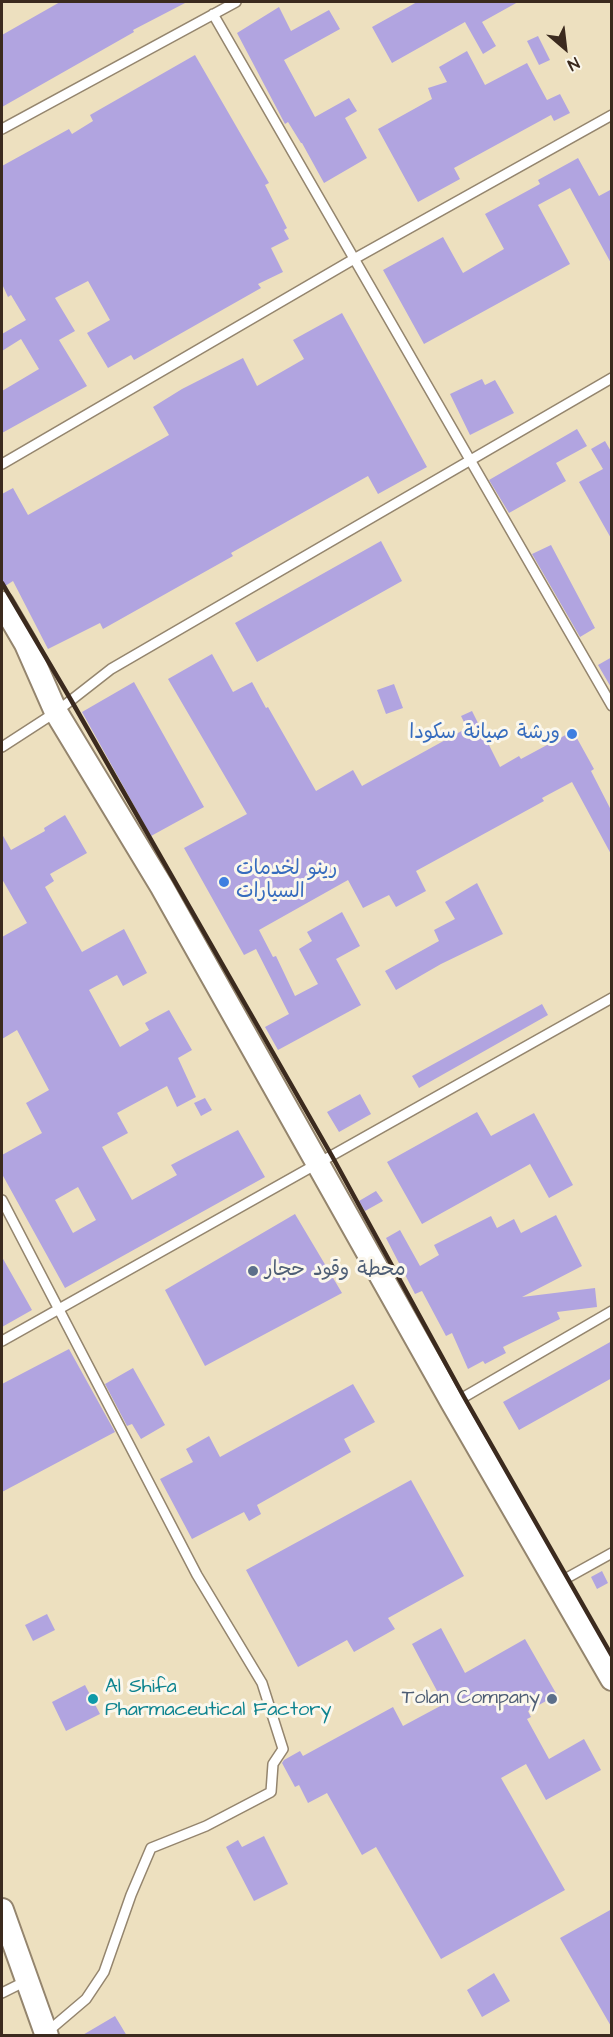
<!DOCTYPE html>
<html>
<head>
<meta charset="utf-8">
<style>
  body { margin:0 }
  #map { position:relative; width:613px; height:2037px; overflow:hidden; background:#ede0bf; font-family:"Architects Daughter",sans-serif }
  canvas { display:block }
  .frame { position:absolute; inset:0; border:3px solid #3b2a1e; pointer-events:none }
  .north { position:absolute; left:535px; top:18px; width:60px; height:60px; -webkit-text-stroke:4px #fbf7ec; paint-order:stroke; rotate:152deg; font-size:16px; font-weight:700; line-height:24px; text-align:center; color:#3b2a1e }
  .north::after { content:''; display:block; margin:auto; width:21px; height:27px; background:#3b2a1e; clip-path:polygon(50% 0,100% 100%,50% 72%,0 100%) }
</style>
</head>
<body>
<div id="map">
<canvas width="613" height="2037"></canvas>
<div class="frame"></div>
<div class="north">N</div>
</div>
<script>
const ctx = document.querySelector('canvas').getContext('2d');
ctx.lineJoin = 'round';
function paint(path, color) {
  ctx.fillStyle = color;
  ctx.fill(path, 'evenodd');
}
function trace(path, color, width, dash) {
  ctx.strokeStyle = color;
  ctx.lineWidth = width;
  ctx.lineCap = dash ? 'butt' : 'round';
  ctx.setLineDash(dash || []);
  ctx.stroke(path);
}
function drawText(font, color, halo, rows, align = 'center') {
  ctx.font = font + ' "Architects Daughter","Playpen Sans Arabic",sans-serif';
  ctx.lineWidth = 6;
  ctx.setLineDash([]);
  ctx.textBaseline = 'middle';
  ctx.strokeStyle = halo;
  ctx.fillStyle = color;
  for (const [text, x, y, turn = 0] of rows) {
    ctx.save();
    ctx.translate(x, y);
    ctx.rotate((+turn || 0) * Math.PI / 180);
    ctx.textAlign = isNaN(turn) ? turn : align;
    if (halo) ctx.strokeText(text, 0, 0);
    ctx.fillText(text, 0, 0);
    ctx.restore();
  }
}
const building = new Path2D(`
  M60 2H187L133 30 134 32 2 107V35Z
  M417 2H518L482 22 496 46 483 54 465 22 392 63 372 27Z
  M279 7 291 31 329 10 340 29 284 60 315 117 349 98 357 111 345 118 367 158 324 183 302 143H301L288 122 285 124 237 33Z
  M538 36 550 60 539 65 527 41Z
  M467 51 485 85 527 63 547 100 560 94 570 113 554 121 551 115 454 168 460 179 418 202 378 129 432 99 428 88 447 82 439 67Z
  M195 55 269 183 265 185 287 228 284 230 289 239 271 248 283 272 258 284 261 288 134 360 131 355 108 368 87 333 110 320 88 281 55 298 75 331 59 340 87 386 2 433V391L39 369 21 339 2 351V334L26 320 11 295 8 297 2 284V166L69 129 72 134 93 121 90 115Z
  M578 158 599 196 612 189V265L570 188 538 205 570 264 424 344 383 270 443 237 463 273 504 249 485 214 540 184 538 180Z
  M342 313 427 467 378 494 368 476 231 553 233 556 103 629 100 623 48 649 13 581 2 588V494L13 488 28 515 169 435 153 407 182 389 243 358 257 386 304 359 293 340Z
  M482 379 485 385 495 380 514 413 470 435 450 394Z
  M577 429 587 446 556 463 566 481 509 513 489 480Z
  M605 441 612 453V540L579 482 603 469 591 449Z
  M381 541 402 581 257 662 235 623Z
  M551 545 595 628 580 637 532 554Z
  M212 654 233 692 252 682 266 708 268 707 316 791 353 770 362 786 467 728 461 716 472 711 500 767 519 756 521 759 573 731 594 769 591 771 612 812V856L572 782 542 798 544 801 416 871 426 891 396 907 389 895 363 908 348 880 259 930 273 957 276 956 295 996 318 984 299 949 312 941 307 932 342 912 360 946 336 959 361 1005 278 1050 265 1027 289 1014 256 949 244 955 184 848 247 814 168 679Z
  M612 657V689L598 665Z
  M134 682 204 807 151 836 82 712Z
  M394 684 403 708 386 714 377 690Z
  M65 815 87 853 50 874 54 881 45 887 82 952 124 929 147 973 123 986 117 975 89 990 120 1047 149 1030 145 1023 169 1010 192 1050 178 1058 196 1097 177 1107 167 1086 117 1113 128 1133 102 1147 132 1200 177 1175 171 1165 238 1130 265 1177 65 1288 2 1174V1155L42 1133 26 1103 49 1090 17 1030 2 1039V937L27 923 2 879V834L11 850 45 831 44 828ZM78 1187 96 1220 73 1233 55 1200Z
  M477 883 503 934 441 964 396 990 385 971 439 941 434 930 455 919 445 902Z
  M542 1004 548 1015 419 1088 412 1076Z
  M360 1094 371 1114 339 1132 327 1112Z
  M205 1098 212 1110 201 1116 194 1103Z
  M477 1112 491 1136 534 1113 573 1185 549 1198 530 1164 422 1224 387 1162Z
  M376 1191 383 1201 365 1211 359 1201Z
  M295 1214 342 1293 205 1366 165 1290Z
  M556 1215 582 1266 522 1297 595 1288 597 1307 557 1312 560 1319 503 1347 506 1353 485 1364 483 1361 468 1369 452 1333 446 1336 422 1291 415 1294 386 1238 400 1230 420 1266 439 1255 434 1245 491 1216 497 1228 514 1219 521 1233Z
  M2 1257 32 1310 2 1327Z
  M612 1341V1378L519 1430 503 1402Z
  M69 1349 115 1432 2 1492V1384Z
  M133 1368 165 1425 141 1439 132 1424 127 1426 105 1384Z
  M353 1384 375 1422 344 1439 351 1452 257 1505 261 1514 249 1521 244 1512 192 1539 160 1479 193 1462 186 1449 209 1436 220 1457Z
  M411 1480 464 1576 388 1618 395 1629 354 1652 347 1640 298 1667 246 1570Z
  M602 1571 608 1583 597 1589 591 1577Z
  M47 1614 55 1630 33 1641 25 1625Z
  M441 1628 465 1673 525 1639 557 1695 528 1711 531 1717 527 1719 549 1759 584 1739 601 1770 546 1800 526 1764 501 1778 565 1890 441 1959 376 1847 362 1855 327 1793 308 1803 299 1785 295 1787 282 1763 284 1760 300 1751 303 1756 393 1707 403 1726 444 1704 412 1644Z
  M85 1685 100 1714 66 1731 52 1702Z
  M264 1836 288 1884 254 1901 226 1847 238 1840 242 1847Z
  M612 1909V2028L560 1938Z
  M494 1973 510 2001 482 2017 467 1990Z
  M115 2016 127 2036H81Z`);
const service = new Path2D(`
  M213 14 612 706
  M2 129 236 2
  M2 464 354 259 612 115
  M2 747 56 712 111 669 612 378
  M2 1200 197 1575 262 1683 283 1749 273 1764 271 1792 206 1826 151 1848 131 1895 104 1972 86 1999 46 2033
  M2 1341 612 998
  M452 1402 464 1397 612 1311
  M556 1584 612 1553
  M2 1993 28 1980`);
const tertiary = new Path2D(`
  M2 603 26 644 56 712 162 887 452 1402 612 1679
  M2 1910 47 2036`);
const rail = new Path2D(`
  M2 583 71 700 332 1156 464 1397 612 1656`);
const markers = [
  [572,734,6,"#3f7fe0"],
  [224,882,6,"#3f7fe0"],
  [253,1271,6,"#5c6f8a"],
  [93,1699,6,"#0f9aa8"],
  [552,1699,6,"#5c6f8a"]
];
const shopNames = [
  ["ورشة صيانة سكودا",560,734],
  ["رينو لخدمات",236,870,"left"],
  ["السيارات",236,893,"left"]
];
const serviceNames = [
  ["محطة وقود حجار",265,1271],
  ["Tolan Company",540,1699,"right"]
];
const cultureNames = [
  ["Al Shifa",105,1688],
  ["Pharmaceutical Factory",105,1711]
];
paint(building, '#b1a4e0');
trace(service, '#94856e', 12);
trace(tertiary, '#94856e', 26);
trace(service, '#fff', 9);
trace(tertiary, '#fff', 22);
trace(rail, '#3b2a1e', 4.5);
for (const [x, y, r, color] of markers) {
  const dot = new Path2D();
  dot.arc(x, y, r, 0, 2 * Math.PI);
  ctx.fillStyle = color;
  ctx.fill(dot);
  trace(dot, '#fbf7ec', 2);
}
drawText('20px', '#366cbe', '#fbf7ec', shopNames, 'right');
drawText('20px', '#4e5e75', '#fbf7ec', serviceNames, 'left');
drawText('20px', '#0d838f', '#fbf7ec', cultureNames, 'left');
</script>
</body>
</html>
